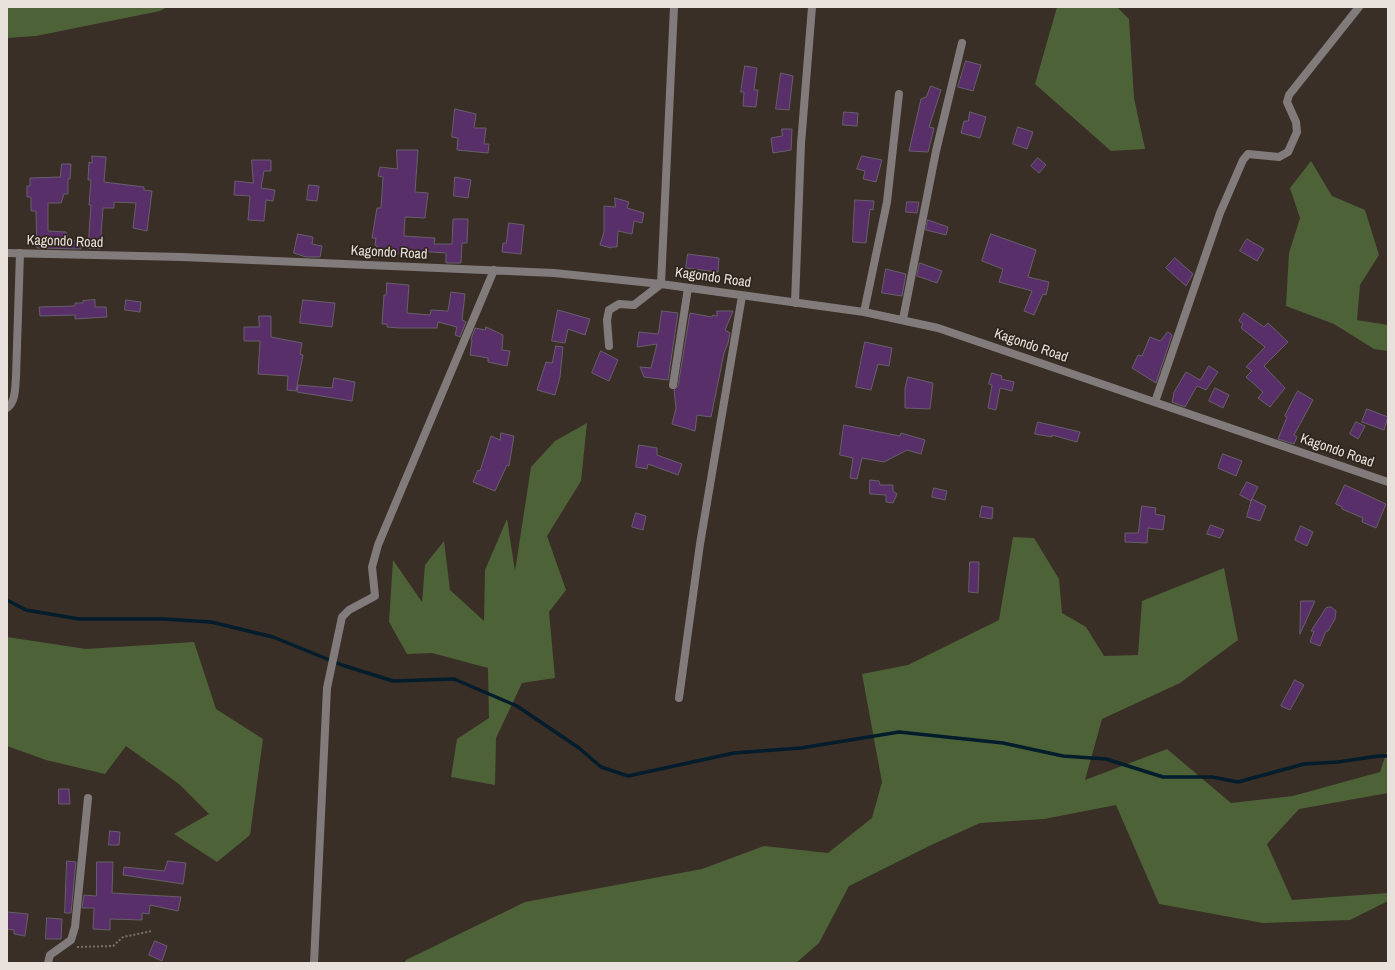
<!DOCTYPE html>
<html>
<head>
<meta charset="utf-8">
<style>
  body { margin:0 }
  #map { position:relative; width:1395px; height:970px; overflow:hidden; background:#392f26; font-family:"Archivo Narrow",sans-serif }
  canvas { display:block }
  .frame { position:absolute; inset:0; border:8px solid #e9e2dc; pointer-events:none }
</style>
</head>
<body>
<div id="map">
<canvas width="1395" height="970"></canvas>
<div class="frame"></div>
</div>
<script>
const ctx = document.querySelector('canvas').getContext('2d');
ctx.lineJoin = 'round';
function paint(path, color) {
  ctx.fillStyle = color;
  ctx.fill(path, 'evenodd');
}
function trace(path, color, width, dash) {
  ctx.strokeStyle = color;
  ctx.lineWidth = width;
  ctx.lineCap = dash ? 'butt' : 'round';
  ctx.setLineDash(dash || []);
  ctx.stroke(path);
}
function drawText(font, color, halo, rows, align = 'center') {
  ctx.font = font + ' "Archivo Narrow",sans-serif';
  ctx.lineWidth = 3.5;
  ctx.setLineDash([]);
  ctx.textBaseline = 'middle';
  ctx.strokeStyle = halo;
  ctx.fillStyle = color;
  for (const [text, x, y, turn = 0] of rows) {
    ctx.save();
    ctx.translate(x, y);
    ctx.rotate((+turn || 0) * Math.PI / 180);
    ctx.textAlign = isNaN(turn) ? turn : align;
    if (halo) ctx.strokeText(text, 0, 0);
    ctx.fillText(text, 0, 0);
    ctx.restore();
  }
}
const green = new Path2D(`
  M7 7H167L160 11 36 36 7 38Z
  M1057 7H1117L1129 19 1134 98 1145 149 1111 151 1035 84Z
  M1311 161 1332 196 1365 210 1379 255 1360 285 1357 320 1388 325V351L1374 349 1334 324 1286 306 1289 253 1300 218 1290 188Z
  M587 423 581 481 547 536 566 590 549 612 555 678 522 683 496 738 495 785 451 777 457 739 489 718 488 668 432 653 407 654 389 622 393 560 422 602 425 565 444 541 450 590 484 621 485 570 507 519 515 571 531 467 555 441Z
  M1013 537 1034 538 1059 579 1062 613 1086 627 1104 656 1138 655 1142 601 1224 568 1238 640 1180 683 1102 719 1085 780 1167 749 1231 803 1293 796 1380 772 1388 748V793L1299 809 1267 844 1292 900 1388 893V901L1350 920 1263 923 1159 904 1116 805 1044 819 980 823 929 846 849 886 819 943 796 963H404L406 960 525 902 702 869 764 846 828 853 872 818 882 782 862 674 908 665 999 620Z
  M7 637 86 649 194 642 216 709 263 739 250 835 217 862 174 834 209 814 179 784 126 746 105 774 46 760 7 746Z`);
const stream = new Path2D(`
  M7 600 26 610 79 619H164L211 622 273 637 342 665 393 681 454 679 517 706 579 748 601 767 628 776 734 753 801 748 899 732 1003 743 1063 756 1106 759 1163 777H1212L1238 782 1304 764 1338 762 1378 756H1388`);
const building = new Path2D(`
  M966 61 981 65 973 91 958 87Z
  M745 66 757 68 754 90H758L756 107 743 106 744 92H741Z
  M781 73 793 76 789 110 776 109Z
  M931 86 941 90 929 127 934 128 928 152 909 151 921 99 926 97Z
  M455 109 476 114 474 128H486L484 144H489L488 153 457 150 458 138 452 137Z
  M844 112 858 113 857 126 843 125Z
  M970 112 986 117 980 138 961 133 964 121H968Z
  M1018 127 1033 132 1027 149 1013 144Z
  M782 129H792L791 150 773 153 771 138 782 136Z
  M397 150H418L415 192 428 193 425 218 405 217 404 236 435 238 434 244H452L453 219H468L467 243H462L461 263H446V253L402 250 401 254H377V246L375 245 376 238H372L377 208H381L383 177 378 176 380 167 397 169Z
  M92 156 106 157 104 182 144 187V190L152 191 147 231 133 228 136 203 114 202V208H103L100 249 88 248 91 205H89L91 180H88L89 162 92 163Z
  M862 156 882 160 876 182 863 179 865 171 857 169Z
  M1038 158 1046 165 1039 173 1031 166Z
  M252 160H271V171H264L261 188 275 190 273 201 266 200 264 221 248 220 250 196 234 195 235 181 253 183Z
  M62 164H71L70 179H68V194H64L61 203H48V231L66 232 68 240 82 241 81 249 37 248 36 211H31V197H27V186H30V178L60 177Z
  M455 177 471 180 468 198 454 196Z
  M309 185 319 186 317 201 307 200Z
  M615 198 629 202 627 208 644 213 642 223 634 221 632 234 618 231 617 247H611V248L600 245 604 232V206L615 207Z
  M855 200 874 201 873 210 870 209 866 243 853 242Z
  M907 202H919L917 213 906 212Z
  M928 220 948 227 946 235 926 230Z
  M509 223 524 225 521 254 502 252 503 243H506Z
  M298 234 313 237 312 244 322 246 320 257H306L294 253Z
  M991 234 1036 250 1028 277 1049 282 1046 295 1043 294 1034 315 1024 311 1032 291 999 282 1003 269 982 261Z
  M1247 239 1264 249 1257 261 1240 251Z
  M688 254 719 258 718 272 686 268Z
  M1175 258 1193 274 1186 286 1166 268Z
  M920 263 942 271 937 283 917 276Z
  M886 269 906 274 902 296 882 293Z
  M387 283 409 285 407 313 430 315 431 310 448 311 451 292 465 294 462 320 466 322 460 337 455 335 457 327 438 322 437 328H399L387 327V324H382L384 295H386Z
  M95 300V307H106L107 317 75 319V315L40 316 39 307 75 306V303H83V301Z
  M126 300 141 302 140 312 125 310Z
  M303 300 335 303 332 327 300 323Z
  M558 310 590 319 585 335 568 329 565 343 552 341Z
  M662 311 678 313 668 380 644 377 640 367 651 368 657 344 637 347 639 332 658 334Z
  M717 311H733L725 330 730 333 728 343 724 353 711 417 697 415 695 431 672 424 676 408 674 390 678 386 690 313 712 317 713 315 717 316Z
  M1244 313 1264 327 1268 323 1288 342 1264 366 1285 388 1270 407 1258 398 1263 392 1246 377 1252 371 1246 367 1265 347 1241 328 1243 324 1239 321Z
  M259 316H271V337L302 343 300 354 303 355 296 391 287 390 288 376 258 374 260 341H244V327H259Z
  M486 327 503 335 502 350 510 351 507 366 488 362V358L470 355 472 340 471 339 475 328 485 330Z
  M1168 332 1172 335 1156 383 1132 368 1138 355 1142 356 1150 337 1160 341Z
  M865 342 892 348 889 366 878 364 871 390 856 387Z
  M556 346 563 347 560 377 555 395 537 390 546 362 552 363Z
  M601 351 618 360 609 381 592 373Z
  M1209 366 1218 372 1206 390 1197 386 1185 407 1172 402 1174 394H1173L1186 372 1200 380Z
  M992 373 1002 376 1001 379 1014 382 1012 391 1000 388 996 410 988 408 992 385 989 384Z
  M908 377 933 383 930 409 905 408V389Z
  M334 378 355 382 352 401 297 392 298 385 332 388Z
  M1215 388 1229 395 1223 408 1209 401Z
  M1298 391 1313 400 1294 435 1297 437 1294 444 1278 439 1287 417 1285 416Z
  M1367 409 1388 417 1384 430 1362 422Z
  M1038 422 1080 432 1077 442 1052 435V437L1035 434Z
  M1356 422 1365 426 1358 439 1350 434Z
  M844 425 900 436 901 433 925 440 921 454 907 450 884 462 862 458 857 479 850 478 853 458 840 455Z
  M501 433 514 436 509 466 507 465 495 491 473 482 478 470 480 471 491 436 500 440Z
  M639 445 657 448V455L682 464 678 475 648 464 647 469 636 467Z
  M1223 454 1242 461 1236 476 1218 468Z
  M870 480 879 481 880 485H893V491L897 494 893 503 886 502V495L870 494Z
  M1247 482 1258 487 1251 501 1240 495Z
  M1345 485 1386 504 1376 528 1362 522 1363 518 1342 509V507L1336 504Z
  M934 488 947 491 945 500 932 497Z
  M1252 499 1266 506 1260 521 1247 517Z
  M982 506 993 508 992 519 980 517Z
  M1142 506 1156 508 1155 514 1165 516 1163 530 1148 528 1147 543 1125 542V533H1138Z
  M636 513 646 516 643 530 632 527Z
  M1211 525 1224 530 1220 538 1207 534Z
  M1301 526 1313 532 1307 546 1295 540Z
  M970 562H979L978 593 969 592Z
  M1301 601H1315L1300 634Z
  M1331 607 1336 611 1335 619 1328 631H1326L1320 646 1310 642 1314 631H1311L1326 608Z
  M1295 680 1304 685 1290 710 1281 706Z
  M59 789H69L70 804H59Z
  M110 831 120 832 119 845H109Z
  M67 861 76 862 71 913H65Z
  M168 861 186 863 183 884 123 875 124 867 164 871Z
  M97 862H113L112 893 181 897 178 911 150 905 149 914 142 913V920L110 919V930L93 929 94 908H82L84 895 96 896Z
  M7 912 28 914 25 936 14 934V930L7 929Z
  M47 918 62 919 61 939H46Z
  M155 941 167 946 162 961 149 955Z`);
const path = new Path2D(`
  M77 947 113 946 123 937 152 931`);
const street = new Path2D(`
  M7 253 182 257 554 273 661 284 864 312 938 328 1388 482
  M795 303 801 144 812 7
  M864 312 887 202 899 94
  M903 319 936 151 962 43
  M609 346 607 320 609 310 619 304 634 305 661 284 674 7
  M673 385 688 288
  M1155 402 1220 213 1243 160 1248 154 1279 157 1288 152 1297 132 1296 122 1287 102 1289 95 1359 7
  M7 408C16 402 15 387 16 377L20 253
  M679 698 700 544 742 296
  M48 963 50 955 71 940 75 927 88 798
  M314 963 327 688 342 617 349 610 375 596 372 567 378 545 494 270`);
const streetNames = [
  ["Kagondo Road",65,242,2],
  ["Kagondo Road",389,253,3],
  ["Kagondo Road",713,278,8],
  ["Kagondo Road",1031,346,19],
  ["Kagondo Road",1337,451,19]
];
paint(green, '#4e6238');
trace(stream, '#031d2c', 3.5);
paint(building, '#592f6a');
trace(building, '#675f6b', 1);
trace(path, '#786f67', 2, [2, 2]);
trace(street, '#827b7c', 8);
drawText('14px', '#e9e2dc', '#2f251d', streetNames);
</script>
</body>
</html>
